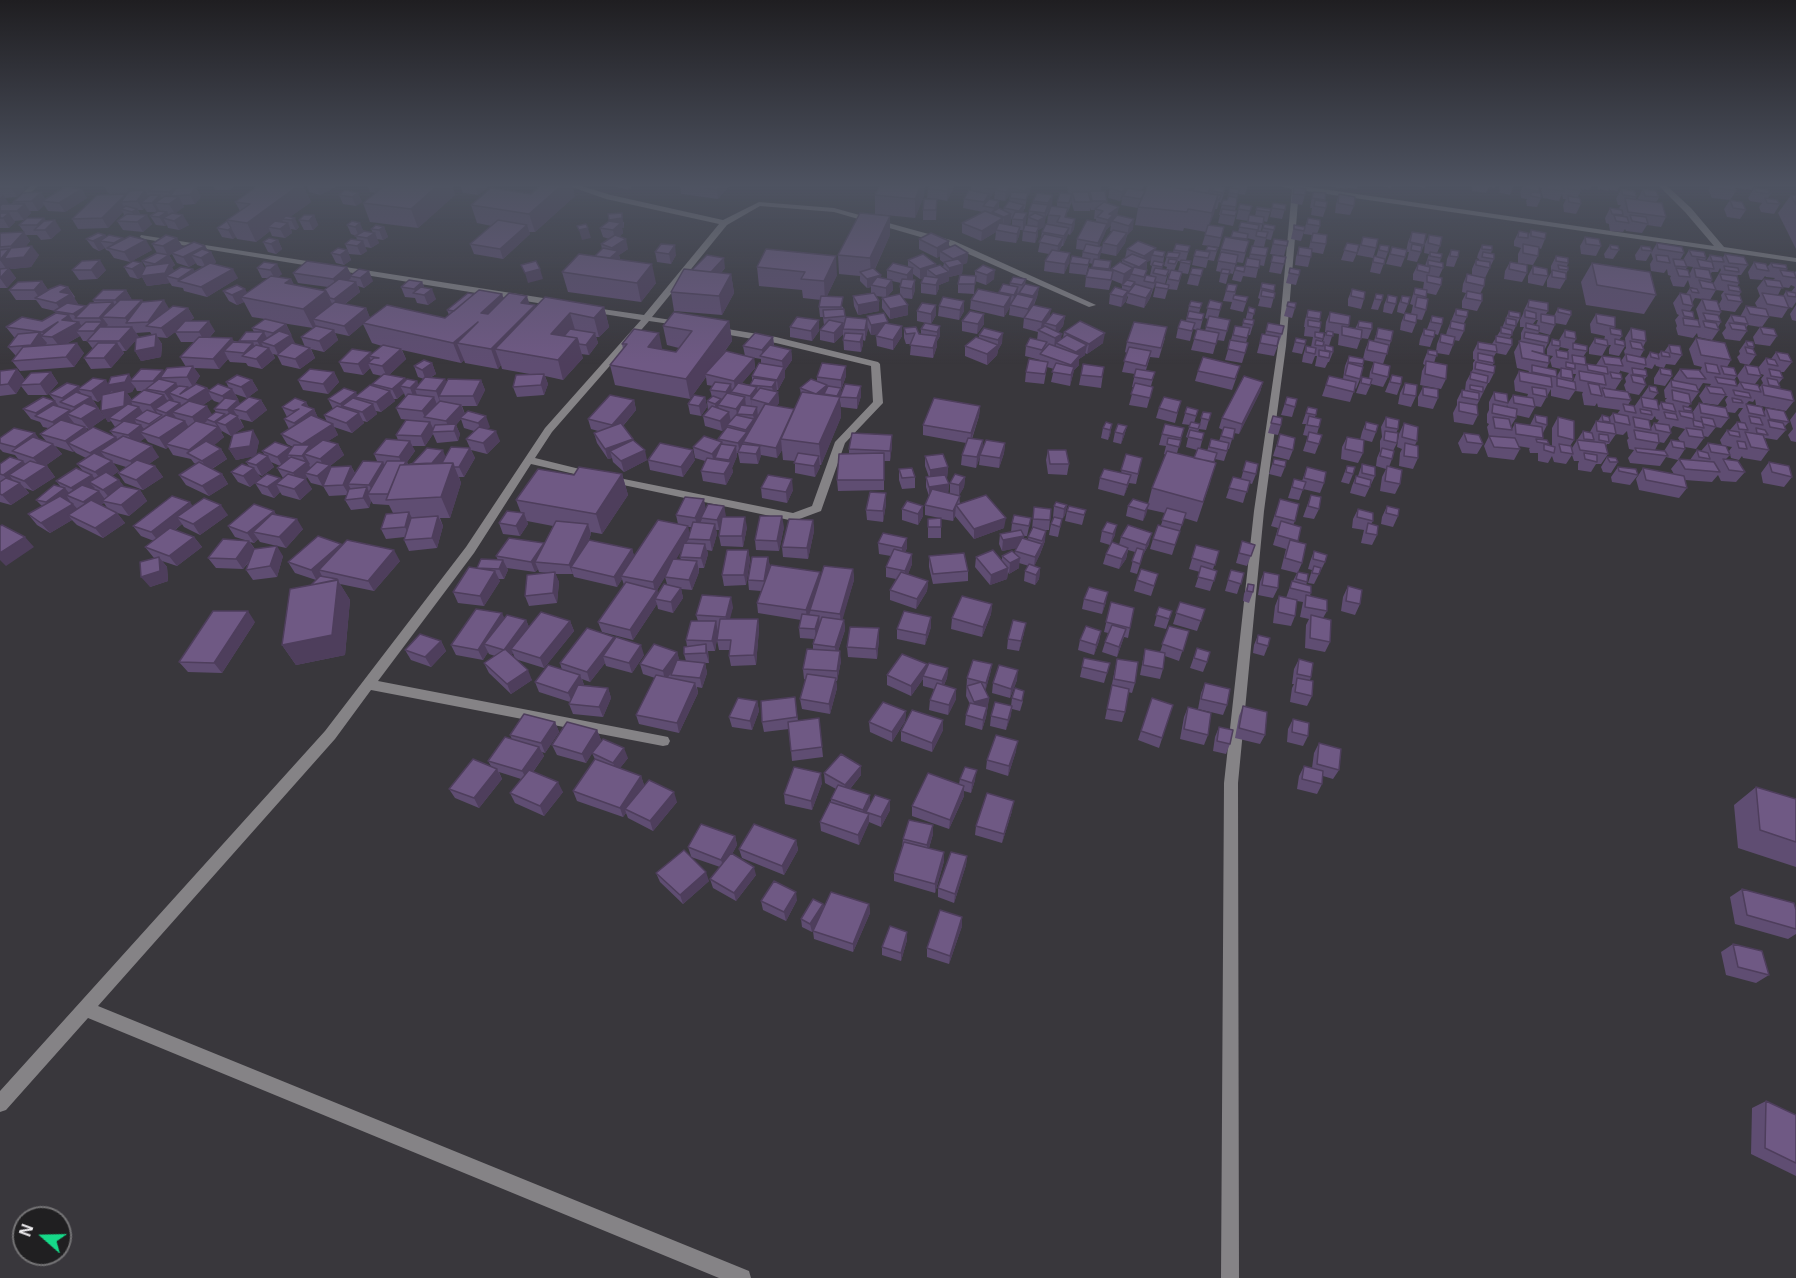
<!DOCTYPE html>
<html>
<head>
<meta charset="utf-8">
<style>
  body { margin:0 }
  #map { position:relative; width:1796px; height:1278px; overflow:hidden; background:#39373c; font-family:Arial,sans-serif }
  canvas { display:block }
  .north { position:absolute; left:12px; top:1206px; width:60px; height:60px; box-sizing:border-box; background:#201f21; border:2px solid #747375; border-radius:50%; rotate:290deg; font-size:16px; font-weight:700; line-height:24px; text-align:center; color:#f1f0f3 }
  .north::after { content:''; display:block; margin:auto; width:21px; height:27px; background:#16d989; clip-path:polygon(50% 0,100% 100%,50% 72%,0 100%) }
</style>
</head>
<body>
<div id="map">
<canvas width="1796" height="1278"></canvas>
<div class="north">N</div>
</div>
<script>
const ctx = document.querySelector('canvas').getContext('2d');
ctx.lineJoin = 'round';
function paint(path, color) {
  ctx.fillStyle = color;
  ctx.fill(path, 'evenodd');
}
function trace(path, color, width, dash) {
  ctx.strokeStyle = color;
  ctx.lineWidth = width;
  ctx.lineCap = dash ? 'butt' : 'round';
  ctx.setLineDash(dash || []);
  ctx.stroke(path);
}
const street = new Path2D(`
  M31 185H39L0 221V215Z
  M566 185H578L611 195 723 220 759 202 834 208 954 241 1096 305 1089 307 948 245 834 212 760 206 727 225 652 317 684 322V326L649 321 552 432 535 458 596 473 597 475 596 477 592 478 531 464 474 553 378 681 663 736 668 737 670 741 668 745 663 746 371 690 335 739 98 1006 749 1271 751 1278H719L88 1018 6 1110 0 1112V1091L325 731 466 547 545 428 641 320 591 312 587 309 588 307 644 315 719 224 606 199Z
  M1275 185H1295L1714 246 1685 212 1658 185H1666L1691 208 1724 247 1796 258V262L1299 190 1286 346 1264 511 1238 783 1239 1278H1221L1224 783 1254 511 1278 346 1292 189Z
  M141 235 556 300 560 303 556 306 144 239 140 237Z
  M715 327 776 337 878 362 880 364 883 403 845 443 821 511 794 521 609 482 604 479 609 476 793 513 812 506 835 442 873 402 871 366 776 343 712 332 711 330Z`);
const wall = new Path2D(`
  M0 185 25 190 17 197 5 198 9 204H15L13 202 45 199 82 189 87 198 65 212 48 211 44 205 38 211H30L31 213 24 220 14 221 15 222 9 228H0Z
  M105 185H196V187L201 197 195 204 183 205 184 207 175 213 189 225 179 230 168 228 167 225 165 226 156 225 150 216 156 212H147L144 208 143 210H138L140 214 152 224 143 232 123 230 117 221 124 215 123 212 108 228 78 229 72 219 109 194 104 186Z
  M213 185H235L230 190H216Z
  M259 185H303L311 202 290 217 299 227 296 230 291 229 292 233 285 238 272 236 270 231 256 242 237 239 236 237 233 239 222 237 217 228 240 211 235 202Z
  M306 185H335L336 187 320 195 309 192Z
  M367 185H452L455 195 418 228 370 222 363 203 375 193 370 192Z
  M460 185H486L487 188 478 195 463 193Z
  M608 185H634L628 190Z
  M680 185H730L718 199 681 194Z
  M880 185H925L924 196 915 218 875 214V195Z
  M930 185H954V187L947 201 937 199 936 220H923V210L933 199 927 198 928 189Z
  M971 185H1031L1030 193 1027 197 1025 209H1024L1023 213 1026 223 1023 230H1020L1019 236 1016 243 995 240 996 232 981 241 962 233V223L983 212 963 208 964 199 971 191ZM995 191 994 199 1005 201 1010 195 1009 202 1004 208 1003 210 999 208V201L989 199ZM1011 219H1012V225H1007L1011 223Z
  M1067 185H1101V191L1107 201V203L1117 215 1133 229 1127 235 1125 243 1116 256 1101 253 1103 243 1112 231H1110L1111 225 1106 230 1105 233 1099 246 1102 247 1099 260 1111 261 1110 271 1111 269 1122 263V260L1125 258 1127 249 1155 250 1165 252 1162 269 1166 270 1167 267 1164 266 1168 252H1173L1176 244 1190 246 1186 260 1191 261 1189 271 1188 274 1182 273 1177 290 1168 289 1165 299 1153 297 1156 284H1155L1150 298 1144 308 1126 303 1128 297 1127 296 1126 301 1121 307 1109 304 1110 294 1122 289V285L1125 282 1122 284 1112 280 1109 290 1085 287 1086 277 1091 269 1093 264 1089 263 1086 275 1069 273 1070 263 1082 257 1083 250 1076 249 1077 239 1096 222V219H1094L1095 210H1091L1090 208V211H1074L1071 201 1072 196 1071 204 1068 212H1067L1066 218 1075 219 1074 229 1070 235 1068 234 1067 237 1063 246H1062L1059 251 1070 253 1069 263 1064 274 1044 271 1045 261 1049 254 1038 252 1042 232 1047 224 1048 215 1051 207 1045 219 1044 227 1038 230V236L1035 243 1022 241 1023 231 1027 225 1029 211 1033 203V201L1053 195 1051 206H1057V202L1068 194ZM1151 260 1150 265 1152 266 1150 275 1152 276 1146 275 1147 262ZM1178 261H1181L1178 271H1174ZM1168 273 1169 274 1166 284H1165Z
  M1110 185H1145L1142 190 1145 191 1148 185H1170L1169 187H1171L1172 185H1222L1221 187 1225 188 1223 197 1221 203 1219 202 1217 209H1215L1209 225 1224 227 1219 247 1202 245 1206 232 1184 228 1183 231 1135 225 1138 208 1121 205 1122 199 1120 201 1108 198Z
  M1233 185H1248L1245 195 1238 194 1235 211H1237L1233 226 1218 223 1220 215H1219L1223 200H1227L1230 188H1232Z
  M1323 185H1346L1345 189Z
  M1346 185H1358L1357 189 1346 188Z
  M1375 185H1392L1391 188Z
  M1409 185H1426L1425 188Z
  M1472 185H1496L1495 188 1489 187 1486 193 1472 191Z
  M1500 185H1514L1510 195 1500 193 1499 188Z
  M1524 185H1562L1563 187 1564 185H1592L1589 190 1581 189V191L1578 197 1581 204 1576 214 1564 212 1563 205 1566 199H1563L1562 194 1559 201 1543 198 1541 190 1542 188 1538 187 1539 191 1538 193 1541 198 1537 207 1527 206 1526 201 1527 199 1521 198 1520 192Z
  M1597 185H1620L1617 191 1610 190V188L1608 191 1598 189Z
  M1711 185H1754L1751 190 1735 188 1736 191 1730 200 1712 198 1708 190Z
  M1294 187 1305 195 1302 205 1291 203Z
  M1754 188 1771 194 1768 198 1780 204 1774 214 1761 212 1759 207 1762 203 1750 201 1748 198Z
  M1621 189 1637 197 1635 200H1638V198L1643 189 1659 197 1656 203 1666 217 1661 227 1647 225 1642 233 1626 231 1625 229 1623 232 1610 231 1609 225V224L1606 223 1605 218 1610 208 1620 209 1619 208 1621 205H1618L1616 199Z
  M1313 192 1326 193 1325 202 1326 208 1323 217 1311 215 1312 208H1310Z
  M358 193 362 202 356 206 343 204 339 195Z
  M531 194 575 196 535 232H529L530 234 503 259 474 254 470 244 492 226 477 223 471 205Z
  M1339 194 1354 206 1350 215 1335 213 1336 204Z
  M1791 195H1796V249L1778 213Z
  M1730 200 1746 210 1740 219 1727 217 1724 209Z
  M1273 203 1286 205 1282 219 1270 217Z
  M1240 204 1252 206 1249 215 1255 216 1257 207 1271 209 1267 222 1263 221 1261 231H1262L1264 224 1275 226 1271 240 1266 239 1264 247 1253 246 1255 240 1247 238 1246 241H1249L1243 263 1236 262 1233 274 1229 273 1226 284 1219 282 1221 272 1216 271 1221 249 1231 238 1233 231 1238 232 1241 222 1247 223 1248 221 1236 219Z
  M314 215 318 225 313 230H304L299 220Z
  M890 216V235L875 269 881 278 887 279V270L908 266V260L943 267 944 263 940 260V256L937 258 919 249V239L949 241V247L968 253 967 263 963 264 962 274 949 277V281L939 285V288L936 295 921 293V283L923 278 920 279 913 274V278L911 280H915V290L912 299 903 298 908 315 890 319 882 308V298L884 297 876 296 879 301V311L858 315 854 306 853 296 871 293V287L867 288 860 281V276L839 274 838 255ZM892 281 901 283 900 287V294L887 297 893 290Z
  M44 218 46 221 61 230 51 239 41 240 37 235H26L30 241 26 246 39 255 31 267 11 269 9 267 8 268 16 278 7 288H0V233L24 232 19 225Z
  M1308 218 1320 226 1317 234 1326 244 1323 254 1312 252 1308 267 1295 265 1296 257 1299 247 1309 248 1312 235 1304 234V232L1301 241 1291 239 1294 225 1305 227Z
  M352 221 364 231 373 233 371 229 384 227 388 237 383 240 377 239 379 243 371 248 365 247 367 251 361 255 349 254 345 244 357 240 356 236 351 234 347 225Z
  M624 222V228H622L623 233 619 237 628 249 619 255 620 259 656 283 641 302 568 292 562 272 595 256 602 249 601 244 609 239 603 237 600 228Z
  M1531 230 1545 239 1541 249 1539 248 1538 256 1533 265 1518 263V254L1521 248 1514 246V241L1519 231 1528 236Z
  M1412 232 1424 245 1417 262 1407 260 1409 252H1406L1408 242Z
  M105 235 107 237 124 239 152 250 130 262 114 258 109 251 106 250 105 248 99 251 93 248 86 239Z
  M1429 235 1440 246 1437 253 1441 258 1440 262 1443 268 1439 277 1441 285 1436 295 1427 293 1425 299 1426 310 1422 320 1416 319V323L1412 333 1400 330 1401 323 1405 313 1411 314 1413 305 1410 304 1415 288 1423 289 1424 282 1413 280V274L1418 264 1425 266 1429 254 1424 253 1425 244Z
  M1363 237 1376 248 1373 258 1357 255Z
  M1585 237 1601 246 1596 256 1581 254 1580 246Z
  M1274 239 1288 241 1284 256 1270 254Z
  M278 240 282 249 276 254 268 252 263 242Z
  M1347 243 1357 253 1353 262 1341 260Z
  M1657 243 1684 253 1680 260H1683L1689 250 1706 258 1705 261H1706L1710 255 1722 259 1725 254 1748 265 1741 275H1738L1737 276 1739 283 1737 287 1741 292 1739 296 1742 302 1735 312 1721 310 1719 304 1722 299 1721 295 1724 291 1716 290 1710 300 1721 312 1719 316 1721 322 1718 327 1719 330 1712 340 1698 337 1697 333 1693 338 1678 335 1676 328 1677 326 1675 320 1679 315 1677 314 1673 303 1680 293 1686 294 1690 288 1694 289V288L1690 287 1688 280 1684 287 1673 286 1670 278 1671 276 1668 275 1667 269 1664 273 1651 271 1650 264 1653 259 1651 253ZM1686 266 1693 267 1689 275 1686 269 1687 267ZM1720 268 1721 270 1713 284 1711 282 1712 280 1710 274 1712 272H1718ZM1695 298 1702 299 1696 309 1699 319 1698 321 1693 320 1694 318 1690 311 1693 306 1692 303Z
  M152 244 183 247 177 251 211 252 216 262 214 264 238 278 207 297 184 291 183 288 172 286 170 283 147 286 142 277 138 279 130 277 124 267 145 268 146 267 142 261 157 253ZM172 254 177 263 189 267 196 263 197 265 203 267 194 271 193 269 174 271 172 267 175 265 169 255Z
  M1380 245 1388 252 1380 274 1370 272 1374 256 1376 257Z
  M1482 245 1492 250 1491 253 1494 259 1485 278 1472 275V269L1476 260H1479V259L1477 258 1478 254Z
  M1610 245 1619 250 1613 259 1605 258 1604 254Z
  M1208 246 1218 248 1214 261 1208 260 1206 268 1192 265 1194 256 1206 252Z
  M1252 246 1268 248 1264 266 1259 265 1256 278 1243 276 1241 282 1232 280 1236 266 1244 267 1247 258H1249Z
  M1641 246 1652 251 1646 261 1636 260 1635 255Z
  M1392 247 1405 257 1401 267 1386 264Z
  M347 250 351 260 344 265 336 263 331 253Z
  M1451 250 1458 257 1454 267 1446 266 1447 259Z
  M655 252 676 255 671 264 657 262Z
  M1273 255 1284 264 1281 274 1269 272Z
  M1556 256 1568 263 1567 266 1568 270 1566 274V279L1560 289 1547 287V280L1552 271H1551V266Z
  M82 261 106 270 97 279 79 280 72 270Z
  M264 262 282 274 278 277 291 279 294 285 324 290 328 287 298 283 293 273 347 267 351 275 373 281 364 288 358 286 360 292 345 304 366 308 370 318H445L449 315 447 310 474 294H502L504 299 535 305V307H604L609 327 599 337H596L598 343 589 355 581 354 583 358 563 380 545 376 548 384 544 395 517 397 513 387 535 375 502 369 501 365 498 369 465 363 464 360 461 363 402 350 406 359 389 375 405 378 406 381H417L418 385 424 379 418 377 414 366 432 363 436 374 430 378 446 382 481 380 485 390 477 406H462L465 414 490 427 487 429 500 441 487 454 471 450 475 458 464 477H459L461 483 450 518H440L443 526 437 548 409 551 404 540 405 537 386 539 381 529 393 513 389 505 373 504 371 501 369 508 351 510 345 500 347 495 329 496 323 486 311 483 307 477 305 479 312 489 300 500 282 495 280 492 274 498 262 494 255 483 280 478 281 480 283 478 277 468 280 466 271 462 274 467 262 476 258 474 261 478 250 487 238 482 231 472 249 466 246 462 254 456 236 460 229 449 233 435 231 436 222 431 221 432 224 437 214 445 221 449 227 459 212 469 222 474 228 484 209 496 186 485 179 475 196 464 194 463 191 459 173 455 168 447 166 449 148 442 145 438 139 442 159 457 149 464 155 466 163 477 143 490 125 483 118 473 126 467 113 463 119 471 112 476 119 480 124 487 140 490 147 501 129 516 117 513 125 523 103 538 77 525 72 520 50 533 37 525 28 514 42 506 36 500 61 487 56 481 83 471 77 464 86 458 76 453 74 451 73 452 55 446 62 454 45 466H47L55 477 33 491 25 488 29 493 11 505 0 502V464L19 460 15 455 3 452 0 449V438L40 440 46 441 40 434 48 428 43 427 40 422 31 419 23 409 55 401 49 394 80 388 132 379 186 367 180 357 194 342H181L175 332 167 338 157 337 162 344 161 357 141 361 135 351 136 340 126 351H123L124 353 111 368 91 369 84 358 93 349 87 341H83L80 336 66 344 84 353 74 367 20 371 12 361 16 356 8 347 15 337H14L6 327 42 321 56 313 55 311 42 308 36 300H16L9 290 42 281 48 290 68 287 75 297 74 298 78 304 76 305 86 306 94 302 93 300 126 290 132 300H142L143 302 169 309 188 308 194 318 190 321 215 331 210 337 240 342 239 341 254 332 252 328 265 319 252 317 244 302 237 305 229 301 223 291 247 293 268 278H262L257 268ZM282 323 313 328 301 337 305 347 295 344 290 335 291 334 286 324ZM363 324 372 343 382 346 372 354 339 362 344 372 363 375 370 368 373 374 382 376 372 384 373 386 357 395 328 399 333 409 324 415 327 422 318 418 314 409 309 408 306 402 282 407 287 417 284 419 289 429 281 434 287 444 293 447 291 450 262 451 265 455 256 454 259 441 235 433 244 427 240 419 252 422 267 410 261 400 240 404 237 400 238 399 235 394 247 398 258 390 252 380 226 382 229 388 209 390 207 388 194 385 200 376 194 368 219 369 228 359 230 362 246 363 248 366 262 369 275 358 273 354 277 355 282 365 300 369 315 358 311 349 324 352 338 340 335 333 349 336ZM150 332 152 335 138 338 139 337 136 333ZM135 387 137 391H143L132 400 127 393 132 392ZM404 393 405 396H406L396 408 401 419 417 421 396 435 398 440 374 454 377 461 355 473 351 466 331 467 330 466 344 455 338 444 328 441 338 435 334 427 352 433 364 423 363 421 367 422 377 414 376 411 381 412 395 401 394 399H397ZM102 399 101 411 108 422 111 421 115 427 110 431 115 437 88 431 86 428 89 429 105 418 93 400 98 402ZM212 399 214 401 220 403 214 409 216 412 212 415 203 405ZM461 419 464 428 474 431 466 439 470 448 445 457 408 464 407 462 415 451 412 446H425L433 434 437 443 458 441 460 434 456 425ZM104 503 108 509 101 505Z
  M1510 262 1527 273 1522 282 1504 279 1505 271Z
  M1754 262 1767 267 1771 263 1787 269 1786 271 1794 273 1796 271V302L1792 308 1789 307 1782 318 1769 316V317L1762 327 1777 336 1770 346 1755 344 1753 337 1760 327 1748 325 1746 328 1747 331 1740 341 1725 339 1722 333 1726 328 1725 325 1731 315 1740 317 1746 306 1757 307 1755 303 1760 296 1757 288 1764 279 1773 280 1775 278 1766 277 1765 276 1762 280 1750 279 1748 272ZM1791 285 1795 287 1791 292 1786 291 1783 296 1778 295 1782 287 1789 288Z
  M1592 263 1656 295 1644 314 1586 305 1581 282Z
  M983 265 994 279 986 285 975 281 974 294 958 293V284L975 276V271Z
  M1533 266 1548 276 1543 286 1528 283V276Z
  M757 267 837 275 827 296 843 307 846 319H867V316L888 322V324L902 326V336L893 350 877 346 876 336 878 334 871 335 868 328 865 341 863 340V344L861 352 844 350 843 334 834 343 820 340V330L824 325 823 317H820L819 307 821 300 803 298 802 290 759 286Z
  M725 268 721 273 731 274 734 293 722 315 674 311 671 292 692 270Z
  M1290 268 1299 275 1296 285 1286 283Z
  M1203 269 1198 286 1187 284 1190 274Z
  M1467 274 1484 286 1480 294 1482 301 1477 311 1462 308V301L1466 293 1462 292 1463 284Z
  M1026 279 1025 284 1039 287 1037 297 1034 305 1051 309 1049 317 1065 316 1063 326 1058 332 1061 340 1063 338 1064 332 1103 343 1087 354 1085 353V355L1079 359V365L1074 370 1070 386 1051 382 1054 369 1047 367 1044 384 1025 382 1026 372 1039 361 1040 360 1025 356 1026 346 1037 340 1038 332 1023 328 1024 318 1009 315 1010 307 1004 317 970 309 971 300 999 294V292L1010 285V283Z
  M422 282 424 287 436 299 428 305 417 303 415 298 405 297 401 287Z
  M1262 283 1275 285 1273 292 1275 293 1271 308 1258 306 1260 299 1258 298Z
  M1228 284 1237 285 1235 295 1248 297 1243 312 1230 309 1232 302 1223 301Z
  M1352 289 1364 299 1361 309 1348 306V299Z
  M1376 294 1382 300 1378 310 1371 309Z
  M1388 295 1396 304 1392 314 1383 312 1384 305Z
  M1402 296 1408 304 1404 314 1397 312 1398 306Z
  M1210 300 1222 303 1218 318 1230 320 1224 341 1217 340 1213 354 1191 350 1197 330 1193 329 1190 341 1176 338 1178 328 1186 321 1189 306 1202 303 1199 313 1204 314 1200 330 1205 331 1208 319 1205 318Z
  M1529 300 1548 311 1546 314 1554 316 1558 308 1571 315 1566 325 1555 323V325L1550 335 1539 332 1538 334 1548 343 1544 351 1543 355 1549 363 1547 368 1557 376 1561 369 1552 367 1550 360 1553 356 1547 355V349L1552 339 1559 340 1565 330 1576 339 1574 343 1587 351 1583 357 1586 364 1596 365 1602 356 1621 361 1625 355 1624 351 1626 348 1625 338 1631 328 1646 341 1643 347 1644 350 1640 357 1646 359 1650 352 1658 355 1661 351 1664 352 1669 345 1682 355 1675 365 1666 364 1664 368 1656 366 1655 364 1652 369 1645 367 1643 370 1647 376 1644 380 1646 385 1639 395 1629 393 1631 400 1628 405 1634 407 1641 397 1642 398V396L1649 386 1658 393 1653 399 1659 406 1661 402 1666 403 1665 400 1667 398H1665L1664 390 1671 380H1674L1673 379 1680 369 1700 371 1702 367 1694 365 1689 349 1696 338 1731 360 1727 367 1737 376 1734 380 1737 386 1734 390 1740 382 1737 376 1745 365 1758 368 1766 358 1771 359 1776 352 1792 362 1784 372H1781L1783 378 1779 383 1780 387 1779 389 1794 401 1786 411 1756 405 1755 399 1753 402 1749 401 1746 404 1764 412 1766 408 1789 422 1784 427 1786 430 1777 440 1765 438 1769 450 1761 461 1743 458 1742 456 1739 460 1731 458 1729 451 1732 447 1726 446 1730 455 1726 459 1745 472 1736 482 1721 481 1718 475 1712 482 1685 480 1687 488 1679 498 1639 490 1636 479 1643 468 1674 474 1671 469 1679 459 1690 460 1697 450 1701 451 1708 443 1722 445 1720 440 1727 430H1730L1737 422H1741L1738 415 1743 408H1739L1735 413 1727 412 1729 418 1721 428 1716 427 1708 437 1703 436 1704 438 1696 449 1685 447V449L1678 460 1666 457 1660 466 1630 463 1628 458 1634 450 1629 449 1627 440 1629 438 1628 437 1627 431 1623 435 1616 434 1609 444H1607L1606 446 1608 454 1601 464H1596L1591 472 1578 470V464L1579 461H1574L1572 455 1566 464 1554 462 1552 456 1548 463 1538 461V453H1530L1529 449 1530 448 1518 446 1520 449 1514 460 1488 457 1484 446 1489 436 1487 427 1489 424 1487 423V414L1489 410V402L1494 392 1508 403 1506 407H1508L1507 405 1513 395 1527 397 1528 394 1515 391 1514 381 1519 371 1528 373 1529 371 1517 368 1514 352 1521 339V333L1524 327H1520V320L1523 314 1524 310ZM1536 320H1538L1536 325 1533 324ZM1560 347 1569 349 1567 352 1558 351ZM1621 370V371L1629 373 1625 378 1626 382 1624 385 1626 391 1604 388 1605 387V388L1615 390 1622 379 1619 373ZM1573 374H1576L1573 382 1572 381 1573 379ZM1761 374 1764 375 1761 379 1763 383 1759 388 1755 384 1761 376ZM1703 383 1711 384 1709 387 1706 386 1699 396 1703 403 1718 405 1725 396H1728L1725 400 1727 405 1725 408 1699 403 1692 413H1691L1692 411 1688 407 1699 392 1698 389H1699ZM1551 389V396L1569 400 1575 391 1583 392 1582 394 1584 405 1595 406 1597 403 1598 407 1620 410 1617 414 1613 413 1609 418 1602 415 1598 421H1596L1590 432 1583 431 1572 448 1570 446 1574 440 1558 417 1552 428V446L1548 445 1549 444 1543 439V433L1547 425 1535 415 1530 425 1515 423 1512 429 1511 426 1516 418V415L1529 418 1535 407V406L1541 407ZM1655 416 1656 419 1659 420 1657 423H1654L1651 428 1649 420H1652ZM1673 426 1685 429 1678 438 1680 441 1671 440 1664 451 1655 450 1659 442 1664 443 1671 433 1670 430Z
  M964 301V311L959 320 938 316 939 306Z
  M1288 302 1295 308 1292 318 1284 316Z
  M936 305V315L931 324 917 321V311Z
  M1796 305V321L1792 320 1790 314Z
  M1249 307 1255 309 1252 320 1253 325 1250 335H1248L1246 343H1248L1242 363 1225 360 1235 326 1242 327 1244 319H1246V317Z
  M1456 309 1467 317 1464 323V331L1459 341 1454 340 1453 345 1449 355 1437 353 1434 363 1446 379 1441 389 1420 385 1422 371 1425 365 1423 364 1424 360 1428 350 1436 351 1437 344 1441 334 1446 335 1447 331Z
  M1308 310 1320 319 1319 322 1320 328 1319 333 1323 339 1322 341H1323L1326 332H1325L1326 322 1330 312 1349 325 1348 327 1355 329 1359 321 1372 329 1368 339 1361 338 1357 349 1338 345 1339 334 1333 333 1329 346 1333 352 1329 362H1328L1325 368 1315 366 1317 356H1315L1312 364 1302 362 1303 356 1306 346 1311 347 1313 337 1304 336 1305 327H1304L1305 320Z
  M1509 311 1520 318 1510 338 1512 345 1506 355 1496 353 1493 358 1494 363 1492 366 1494 373 1489 383H1488L1477 405 1478 415 1473 425 1454 422 1453 413 1457 405V400L1462 390 1467 391 1468 390H1465L1466 382 1473 369V363L1475 360 1473 359V352L1478 342 1492 344 1502 328Z
  M984 314V324L977 334 962 331V321Z
  M1596 314 1615 327 1614 328 1622 336 1619 340 1625 346 1619 356 1609 354V349L1611 345H1608L1602 356 1589 354V348L1595 338 1604 340 1605 336 1591 333 1590 324Z
  M1432 316 1442 324 1438 335 1435 334 1430 347 1419 345 1420 339 1424 329H1427Z
  M819 320V331L812 341 790 337V327Z
  M729 321 732 341 718 361 745 356 743 346 773 337 774 346 791 350 792 360 785 370V377L778 390H777L776 392H778L779 403 776 406 794 409 801 395 800 388 817 381V377L846 376 841 390V394L861 386V396L857 409 841 407 840 401V402L841 417 821 465H819L820 467 815 477 795 473V461L783 460 782 450 777 458 761 455 758 464 740 463 738 453H737V456L732 468 733 472 726 485 703 481 701 471 705 461 695 458 693 447 719 441 718 439 728 428 727 426 722 431 705 426 703 416 708 411 707 401 712 397 710 390 713 386 707 385 706 377 690 399 615 385 610 365 623 349 622 344 676 352 679 348 667 345 663 326ZM750 357 761 359V364L752 376V381L750 385 742 383 755 368 754 358Z
  M1268 323 1282 334 1274 356 1257 353 1262 334 1265 335Z
  M940 326V336L937 341V346L933 358 910 355 911 344H906L904 338V328L921 334V329Z
  M984 328 1002 343 998 350 997 355 987 365 965 356V346L979 338V335Z
  M1378 328 1391 341 1383 364 1388 377 1383 387 1371 384 1366 395 1356 393 1362 377 1369 379 1370 372 1374 362 1364 360 1360 379 1356 389 1355 388 1350 402 1322 396 1329 376 1343 379 1345 366 1349 356 1363 359 1365 350 1369 340 1374 341Z
  M1165 338 1159 358 1150 357 1146 370 1155 372 1151 386 1153 387 1147 408 1129 405 1134 387H1132L1135 374 1122 372 1127 353 1125 352 1127 342Z
  M1296 338 1305 344 1302 354 1292 352Z
  M1746 341 1754 347 1753 349 1756 355 1749 365 1740 363 1737 357 1740 354 1739 351Z
  M1083 364 1104 367 1101 388 1079 385Z
  M1660 368 1672 376 1665 386 1654 384V378Z
  M17 369 25 380 51 372 58 383 47 395H28L21 386 16 394 0 396V371Z
  M1198 371 1237 376 1232 390 1195 381Z
  M334 372 339 382 328 394 303 390 298 380Z
  M1392 375 1401 384 1397 395 1385 392Z
  M1263 382 1260 392 1239 434 1234 433 1229 449H1228L1224 461 1215 459 1210 483 1197 522 1184 518 1172 555 1150 549 1153 539 1161 525 1165 513 1147 509 1143 521 1126 516 1128 506 1148 504 1152 488 1166 455 1164 454 1166 446 1159 445 1162 434 1184 428 1177 453 1194 458 1197 450 1186 447 1188 438 1186 437 1190 425 1182 424 1187 407 1198 410 1194 423 1200 424 1203 412 1211 413 1206 430 1199 429 1198 432 1204 433 1200 449 1207 451 1211 439 1219 441 1223 430 1219 428 1222 418Z
  M1405 383 1416 396 1411 407 1398 404 1400 393Z
  M1423 387 1438 398 1433 409 1418 406V397Z
  M705 397 707 407 701 416 690 414 688 404Z
  M1287 397 1295 407 1292 417 1281 415Z
  M634 400 636 410 623 426 647 460 624 472 613 462 612 458 608 459 597 443 594 433 598 431 591 429 588 419Z
  M1181 401 1175 423 1156 418 1159 408Z
  M980 406 979 416 972 439 983 440 982 450 1005 443 1004 453 999 468 979 465 980 456 976 468 961 465 962 455 966 443 923 435V425Z
  M1308 407 1317 409 1315 417 1319 427 1317 434 1319 444 1315 454 1303 451 1308 436 1303 435 1306 424H1302Z
  M1796 412V442L1791 441 1788 435 1793 429 1790 420Z
  M1273 416 1281 425 1278 435 1268 433Z
  M1386 417 1398 429 1396 433 1397 443 1393 451 1392 459 1389 467 1400 484 1395 494 1380 491 1382 477 1386 469 1376 466 1377 458 1380 451V441L1382 437 1381 427Z
  M1366 422 1376 432 1372 442 1364 440 1363 453 1358 463 1341 459 1342 447 1347 437 1360 440 1362 432Z
  M1404 423 1417 441 1415 445 1418 458 1413 469 1399 466 1400 453 1402 449 1397 447 1399 434Z
  M1112 424 1110 435 1108 440 1101 438 1103 428Z
  M1127 426 1124 436 1121 444 1113 442 1115 432Z
  M1464 433 1483 444 1477 454 1462 453 1458 443Z
  M1280 434 1293 450 1289 460 1273 456Z
  M892 445 890 461H884V490L838 491 837 480 849 454V449Z
  M1048 450 1069 464 1067 475 1048 474 1046 460Z
  M1126 454 1142 458 1136 484 1129 483 1124 496 1098 489 1100 478 1121 473Z
  M925 456 948 467 947 478H946L949 484 948 493H950V483L965 477 964 487 959 495 960 504 1004 528 974 539 955 516 953 521 941 519V538H928V519L940 518 925 515V505L929 496 926 487V477H929L925 466Z
  M1607 457 1618 462 1611 473 1603 472 1601 467Z
  M1274 459 1285 467 1281 477 1269 474Z
  M648 460H695L683 477 650 470Z
  M1246 461 1256 474 1252 484 1249 483 1243 503 1226 498 1233 477 1241 479Z
  M1769 462 1792 477 1784 487 1763 483 1761 473Z
  M1362 464 1375 476 1365 497 1350 493 1352 486 1356 476H1358Z
  M1347 466 1353 474 1349 484 1341 482Z
  M1307 467 1324 483 1320 493 1303 489 1299 500 1288 498 1294 479 1302 481Z
  M1618 467 1638 475 1630 485 1612 482 1611 477Z
  M899 469 915 477V488L902 489 899 480Z
  M622 474 628 495 602 534 591 532V534L588 542 632 549 634 556 678 524 676 515 706 508 724 506 725 517 747 527 743 547 721 546 719 536 721 527 719 530H716L717 534 712 551 707 550 708 554 704 568H699V572L692 590 681 589 683 598 673 613 658 609 657 604 633 640 602 632 598 622 624 585 622 579 617 587 574 577 573 574H555L559 582 557 603 529 606 525 596 547 573 539 572 538 569 535 572 507 568 508 570 504 579H498L500 581 484 606 458 603 453 592 477 568 498 560 496 556 544 544 553 526 527 521 528 524 520 536 503 534 499 523 521 513 516 500 574 475ZM688 527H692L689 534ZM682 548 680 557 681 560 676 559ZM666 575 665 577 667 584 658 594 657 590Z
  M761 488 793 490 787 503 762 498Z
  M1311 495 1319 509 1314 519 1303 517Z
  M1280 499 1295 521 1293 525 1301 527 1297 542 1302 563 1298 572 1307 582 1306 585 1311 593 1310 595 1327 611 1323 618 1330 642 1325 652 1305 648 1306 625 1309 619 1300 617 1303 602 1297 601 1295 616 1291 626 1273 623 1275 606 1279 596 1286 598 1292 581H1293L1297 573 1281 569 1286 549 1273 545 1278 528 1271 526Z
  M907 501 923 516 918 525 902 520V509Z
  M886 504 883 522 867 520 866 510Z
  M1067 505 1065 515 1062 519 1058 537 1049 535 1051 524 1060 519 1053 517 1054 506Z
  M193 506 228 515 200 535 184 527 182 524 175 530 194 537 202 547 177 566 162 561 167 567 168 581 150 587 154 558 145 547 154 541 141 536 133 526Z
  M1387 506 1398 516 1393 527 1381 524 1382 517Z
  M1034 507 1050 520 1049 530H1045V541L1040 554 1034 566 1040 568 1039 579 1035 585 1024 581 1025 571 1029 566 1019 563V568L1009 574 1008 572 1007 579 990 585 975 567 976 557 1002 561V556L1015 553 1016 548 1002 551 999 544 1000 534 1011 532 1012 523 1031 518 1027 536H1024V538L1028 539 1032 529Z
  M1358 509 1373 521 1371 524 1377 535 1372 545 1361 543 1364 530 1352 528 1353 519Z
  M1086 510 1082 525 1065 521 1067 511Z
  M274 511 276 515 303 529 286 548 260 542 258 539 254 543 250 542 255 549 283 556 277 577 253 580 246 570 249 562 243 569 216 568 208 558 248 541 235 537 228 526Z
  M813 520 814 531 808 559 783 557 782 547Z
  M784 527 779 551 756 550 755 540Z
  M1102 531 1115 535 1111 543 1119 545 1121 537 1149 544 1143 555 1137 574 1130 572 1135 552 1128 550 1126 559 1119 569 1103 564 1106 554 1110 545 1100 542Z
  M907 538V548L905 552 912 554V564L908 574 928 581 927 591 916 609 890 600V590L896 579 886 577V567L891 556 879 554 878 543Z
  M1242 541 1255 545 1247 566 1236 563Z
  M341 544 342 545 400 561 374 591 340 584 350 600 345 655 296 665 282 645 311 585 316 580 295 573 288 562Z
  M1196 545 1219 551 1213 569 1217 571 1210 591 1195 587 1200 572 1189 569Z
  M748 550 750 560 746 585 724 586 722 575Z
  M1314 551 1325 562 1314 584 1308 583 1312 570 1308 569 1310 562Z
  M929 556 968 571V581L933 584 929 567Z
  M768 557 770 567 769 571 820 572V579L853 569 854 580 842 619 844 620 845 630 838 651 841 661 837 681H836L837 688 830 714 802 709 800 699 806 680 804 679 803 669 813 649V644L814 639 800 638 799 628 801 620 758 613 757 603 761 591 749 590 748 580Z
  M1231 570 1244 573 1237 594 1225 591Z
  M1264 572 1278 588 1273 598 1258 595 1260 582Z
  M1137 580 1155 584 1151 596 1134 591Z
  M1248 584 1253 592 1249 603 1243 601 1244 594Z
  M1348 586 1360 604 1355 615 1341 611 1343 597Z
  M1084 599 1106 602 1102 614 1082 609Z
  M1111 602 1130 628 1128 638 1124 637 1117 657 1102 652 1108 633 1104 632Z
  M1180 602 1205 609 1197 631 1173 624Z
  M992 604 991 614 982 637 951 629 952 618Z
  M733 607 729 619H758L759 629 756 665 731 666 729 656V650H719L717 640 718 633 715 651H708L709 663H705L707 673 702 688 697 687 698 693 679 733 639 724 636 715 655 678 643 674 640 664 677 652 679 660 686 661 684 654 687 646 686 640 698 621 696 615Z
  M1159 607 1172 611 1166 629 1154 626Z
  M505 619 526 620 529 627 570 621 574 631 544 668 515 659 513 653 511 655 532 680 511 694 489 673 484 663 495 656 489 654 488 652 483 660 456 655 451 645Z
  M255 622 222 673 188 672 179 662Z
  M1169 626 1189 631 1179 661 1165 656 1163 669 1160 679 1140 675 1145 649 1160 652Z
  M931 627 925 645 897 639V629Z
  M879 628V639L877 659 848 657 847 647Z
  M1101 631 1099 641 1094 655 1078 650 1080 640Z
  M1024 633 1019 651 1007 649 1008 639Z
  M1258 635 1268 646 1264 656 1253 653 1254 645Z
  M614 637V639L644 655 632 673 606 666 605 663 590 682 582 679 584 685 608 688 611 698 603 717 573 714 569 704 570 702 539 692 535 682 562 670 560 663Z
  M441 641 446 651 431 667 411 660 405 650Z
  M1197 648 1207 662 1203 672 1190 668Z
  M1084 658 1110 663 1104 683 1080 677Z
  M1117 659 1135 683 1132 693 1128 692 1125 712 1122 722 1105 719Z
  M1299 659 1311 677 1310 680 1312 696 1307 706 1290 702 1292 688 1294 684H1292L1294 669Z
  M927 664 926 668H948L947 678 944 685 956 699 948 715 929 710 930 700 934 689 923 686V679L911 696 887 685V675Z
  M992 664 990 674 985 691 989 698 986 717 982 730 965 725 966 715 970 704 966 696 967 678Z
  M1017 680 1010 698 992 693 993 683Z
  M1205 683 1227 705 1223 715 1198 709 1201 693Z
  M795 697 798 721 819 718 823 757 792 761 789 729 764 732 762 722Z
  M1012 698 1023 701 1020 711 1012 709 1006 730 990 726 991 716 1011 706Z
  M1152 698 1173 705 1159 748 1138 740Z
  M757 701 759 711 752 730 732 727 729 717Z
  M1243 706 1265 735 1260 744 1235 738 1239 716Z
  M1188 707 1208 735 1204 745 1180 739 1184 717Z
  M906 711 905 721 892 742 870 732 869 722Z
  M1293 719 1308 736 1303 746 1287 742 1288 729Z
  M943 720V730L932 752 901 741V731Z
  M555 722 559 732 545 753 542 752 544 756 533 772 563 792 544 816 515 803 510 793 521 779 499 772 502 779 479 808 455 798 449 789 491 766 488 761 512 739 510 735Z
  M1219 727 1230 744 1226 754 1213 751 1215 737Z
  M597 730 601 740 593 752 628 758 620 768 641 776 644 785 677 802 653 831 628 818 626 813 623 817 577 801 573 791 595 759 592 753 586 763 557 755 552 745Z
  M1319 743 1339 770 1333 779 1323 776 1322 784 1317 794 1297 789 1299 776 1304 766 1312 768 1314 753Z
  M1016 751 1008 776 986 769 987 760Z
  M861 766V775L850 789 870 795V804L890 810 881 827 869 822 859 845 821 831 820 822 831 802V799L836 789 825 783 824 773Z
  M960 779 975 780 971 793 964 791V796L949 829 912 816V806L959 784Z
  M822 783 812 810 785 804 784 794Z
  M1756 787 1796 799V867L1738 848 1734 805Z
  M1012 811 1002 843 975 835 976 826Z
  M933 834 929 848 944 852V861L935 893 894 881V873L902 847 903 839Z
  M735 836 737 845 732 854 756 875 736 901 713 888 710 879 720 867 691 857 709 881 683 904 660 882 656 873 691 856 688 847Z
  M796 840 798 850 784 875 742 858 739 849Z
  M967 856 966 865 954 903 938 897V888Z
  M1742 889 1796 910V934L1788 939 1735 924 1730 897Z
  M797 900 786 921 763 910 761 901Z
  M823 904 824 907 869 904 870 913 853 952 814 939 813 931 815 928 812 932 802 927 801 919Z
  M962 926 949 964 927 957V948Z
  M907 932V940L901 961 882 955V947Z
  M1733 944 1769 975 1756 983 1726 975 1721 952Z
  M1766 1101 1796 1115V1176L1751 1154 1752 1108Z`);
const shadedWall = new Path2D(`
  M14 185H23L25 190 17 197 11 188Z
  M128 185H132L137 192 132 196 126 187Z
  M176 185 181 194 171 196 169 192Z
  M188 185H196L197 186 191 192Z
  M228 185H235L230 190Z
  M299 185H303L311 202 287 219H282L283 222 275 228 268 227 270 231 256 242 247 223Z
  M316 185H335L336 187 320 195Z
  M373 185H379L381 190 376 193Z
  M438 185H452L455 195 418 228 411 209Z
  M476 185H486L487 188 478 195 475 186Z
  M562 185H573L575 196 535 232 529 214Z
  M627 185H634L628 190Z
  M721 185H730L718 199 717 190Z
  M921 185H925L924 196 915 218V199Z
  M951 185H954V187L947 201V191Z
  M992 185H996V190L989 198 990 189Z
  M1011 185H1012V188H1011L1010 195 1005 201 1006 192Z
  M1030 185H1031L1030 193 1027 197 1025 209 1027 197 1024 201 1025 191Z
  M1192 185H1197L1196 190 1187 198 1189 188Z
  M1127 186 1125 196H1123L1122 199 1120 201 1122 192Z
  M196 187 201 197 195 204 190 195Z
  M82 189 87 198 65 212 59 203Z
  M145 190 150 199 141 203 144 208 143 210 137 201Z
  M41 192 47 201H42L44 205 38 211 32 201Z
  M358 193 362 202 356 206 352 197Z
  M126 194 130 201 121 202 126 209H121L123 212 108 228 102 218Z
  M989 194V203L984 206V202Z
  M3 195 9 204 0 211V198Z
  M160 195 164 204 155 203 159 210 157 212 152 203Z
  M1053 195 1052 205 1047 213 1048 203Z
  M1218 195 1214 214 1207 232 1212 213Z
  M179 197 184 207 175 214 169 204Z
  M999 201 998 211 993 213 994 208Z
  M25 204 31 213 24 220 17 211Z
  M1024 205 1023 214 1018 221 1019 211Z
  M1048 205 1044 227 1038 230V236L1035 243 1038 221 1044 218 1045 213Z
  M1119 207 1117 216 1112 220 1111 225 1106 230 1109 214Z
  M137 209 142 218 147 215 152 224 143 232 132 212Z
  M167 212 172 220 163 218 167 225 165 226 159 217Z
  M9 213 15 222 9 228 3 218Z
  M622 213 624 228H622L623 233 615 240 613 230 611 229 609 220Z
  M1027 213 1026 223 1023 230V220Z
  M1011 214V223L1003 227 1004 217Z
  M183 215 189 225 179 230 174 221Z
  M314 215 318 225 313 230 309 221Z
  M890 216V235L871 277 870 258Z
  M44 218 49 226 55 220 61 230 51 239 45 230H40L37 225Z
  M295 218 299 227 296 230 291 220Z
  M1003 218V228L996 230V232L981 241 982 231Z
  M1075 219 1074 229 1070 235 1072 225Z
  M1134 219 1133 229 1127 236 1129 226Z
  M288 223 292 233 285 238 280 229Z
  M360 223 364 232 359 236 355 227Z
  M1107 224 1105 233 1097 252 1098 243Z
  M527 225 530 234 503 259 500 249Z
  M384 227 388 237 383 240 379 230Z
  M1020 227 1019 236 1016 243 1017 234Z
  M231 228 236 237 233 239 228 230Z
  M588 228 591 238 582 240 579 230Z
  M1069 228 1067 237 1063 246 1064 236Z
  M24 232 30 241 18 256 11 246Z
  M375 233 379 243 371 248 367 238Z
  M1127 233 1125 243 1116 256 1117 246Z
  M105 235 110 242 100 241 105 248 99 251 93 241Z
  M177 238 183 247 169 255 175 265 172 267 175 273 166 276 170 283 147 286 142 277 138 279 132 269 142 263 148 273 160 274 155 264 168 256 163 246Z
  M1063 238 1061 247 1057 255 1058 246Z
  M626 239 628 249 619 255 620 261 609 259 614 255 612 248Z
  M146 240 152 250 130 262 124 252Z
  M278 240 282 249 276 254 271 244Z
  M363 241 367 251 361 255 357 246Z
  M949 241V251H940V256L937 258V248Z
  M675 245 676 255 671 264 669 254Z
  M32 246 39 255 31 267 11 269 9 267 7 270 0 260 9 249 15 258Z
  M205 246 210 253 211 252 216 262 206 268 201 258 191 255 196 263 189 267 183 257Z
  M1102 247 1100 257 1097 265 1098 255Z
  M1156 248 1154 256 1152 255 1151 260 1147 262 1146 270 1137 276 1139 267 1142 264 1144 256Z
  M347 250 351 260 344 265 340 255Z
  M968 253 967 263 963 264 962 274 949 277V281L939 285V288L936 295V276L949 272V268L953 267V259Z
  M1070 253 1069 263 1064 274 1065 264Z
  M836 256 837 275 825 300 824 281Z
  M724 258 725 268 708 287 706 277Z
  M100 260 106 270 97 279 91 270Z
  M277 264 282 274 275 279 270 270Z
  M652 264 656 283 641 302 637 283Z
  M936 264 935 274 927 269V277L920 279V269Z
  M347 267 352 276H350L351 278 338 289 333 279Z
  M9 268 16 278 7 288 0 278Z
  M913 268V278L907 285V275Z
  M1133 268 1130 278 1122 284 1124 274Z
  M193 269 199 279 180 281 178 279Z
  M233 269 238 278 207 297 201 287Z
  M540 269 543 279 528 283 525 273Z
  M995 270 994 279 986 285 987 275Z
  M369 271 373 281 364 288 360 278Z
  M731 274 734 293 722 315 719 296Z
  M881 275V285H871V287L867 288V279Z
  M291 279 301 299 285 283Z
  M892 280 893 290 886 298V288Z
  M915 280V290L912 299V289Z
  M42 281 49 291 41 300 34 290Z
  M356 282 360 292 338 309 334 299Z
  M422 282 426 292 416 294 414 289Z
  M68 287 78 304 63 313 56 303 60 292Z
  M1018 287 1017 297 1013 305 1014 295Z
  M1039 287 1037 297 1034 303 1033 308 1027 319 1028 309 1033 301V296Z
  M245 289 251 299 241 297 244 302 237 305 232 295Z
  M432 289 436 299 428 305 424 295Z
  M1152 289 1150 298 1144 308 1146 298Z
  M126 290 132 300 122 310 115 300Z
  M326 291 335 310 313 319 316 326 313 328 303 309Z
  M1128 291 1126 301 1121 307 1123 297Z
  M502 294 508 314 488 332 481 313Z
  M527 296 531 309 535 305 541 325 495 349 501 365 498 369 491 349 521 303Z
  M1011 296 1010 307 1004 317V307Z
  M142 300 148 310 128 323 125 318Z
  M164 300 170 310 151 326 148 322Z
  M879 301V311L858 315V305Z
  M964 301V311L959 320 960 310Z
  M113 302 120 312 102 317 108 325 106 327 100 341 94 331 102 322 99 318Z
  M908 305V315L890 319V309Z
  M936 305V315L931 324V314Z
  M86 306 76 318 73 314Z
  M604 307 609 327 599 337 594 318Z
  M188 308 194 318 167 338 161 328Z
  M366 308 370 318 349 336 344 326Z
  M1051 309 1049 319 1045 323 1044 326 1040 332 1042 322Z
  M570 313 576 333 557 354 551 334Z
  M984 314V324L977 334 978 324Z
  M69 315 75 324 79 322 85 331H76L80 336 60 347 52 337 46 336 42 332Z
  M1065 316 1063 326 1055 337 1056 326Z
  M867 319 868 329 865 341V330Z
  M819 320V331L812 341 811 331Z
  M209 321 215 331 205 342 199 332Z
  M729 321 732 341 707 375 705 374 706 377 690 399 686 379Z
  M478 322 457 343 464 360 461 363 453 343Z
  M888 322V332L871 335V325Z
  M843 323V334L834 343V333Z
  M286 324 291 334 278 343 291 335 296 345 279 356 274 346 278 343 273 333Z
  M902 326V336L893 350V340Z
  M940 326V336L937 341V346L933 358V348L937 338V332Z
  M132 327 139 337 126 351 119 341Z
  M334 330 338 340 324 352 319 341Z
  M40 332 43 336H41L47 343 38 355 31 345Z
  M264 332 269 342H261L264 348 263 351 257 341Z
  M595 333 598 343 589 355 586 345Z
  M659 333 663 353 648 347Z
  M1003 333 1002 343 998 350 997 355 987 365V354L998 345V340Z
  M1105 333 1103 343 1087 354 1089 344Z
  M156 334 162 344 161 357 141 361 135 351Z
  M863 334V344L861 352 860 342Z
  M1062 334 1060 344 1056 343V347L1054 348 1055 338Z
  M773 337 774 347 763 357 762 350Z
  M232 338 238 348 224 351 228 359 219 369 213 359Z
  M577 338 583 358 563 380 558 360Z
  M77 343 84 353 74 367 66 357Z
  M117 343 124 353 111 368 104 358Z
  M253 343 258 353 246 357 244 353Z
  M1087 345 1085 355 1079 359V365L1074 370 1070 386 1071 375H1069L1071 365 1075 360 1076 352Z
  M269 348 275 358 262 369 256 359Z
  M310 348 315 358 300 369 295 359Z
  M401 349 406 359 387 377 382 366Z
  M791 350 792 360 785 370V377L778 390 777 380 783 370 782 361Z
  M371 352 373 357 369 356 373 365 368 363 370 368 363 375 358 364Z
  M754 358 755 368 735 391 734 381Z
  M432 363 436 374 426 380 422 370Z
  M193 366 200 376 193 387 187 377Z
  M846 366V376L841 390V380Z
  M17 369 25 380 16 394 8 384Z
  M163 370 168 378H160L165 386 159 392 153 381Z
  M51 372 58 383 47 395 40 384Z
  M334 372 339 382 328 394 323 384Z
  M129 374 133 381H130L135 387 132 392 127 393 132 400 130 401 132 403 131 413 139 407 146 417 134 419 137 424 127 431 120 421 109 418 111 421 108 422 101 411 115 395 112 391 98 402 91 391 106 380 109 385Z
  M544 374 548 384 544 395 541 385Z
  M405 378 409 388 400 386 404 393 397 399 392 389Z
  M445 379 450 389 439 396 440 402 436 391Z
  M252 380 258 390 247 398 241 387Z
  M481 380 485 390 477 406 473 396Z
  M417 381 420 390 415 389 417 395 414 398 410 388Z
  M776 381 777 391 774 397 778 392 779 403 770 414 769 404 774 397 772 387Z
  M1263 382 1260 392 1239 434 1242 424Z
  M176 383 182 392 188 387 193 397 207 388 210 392 208 391 212 399 195 410 188 400 169 393 174 400 171 402 164 392Z
  M731 384 732 392H731V396L728 402 726 392Z
  M827 385V395L824 394V398L816 394Z
  M79 386 81 389H78L85 398 67 404 62 398Z
  M861 386V396L857 409V398Z
  M757 387 758 397 751 399 752 406 750 396Z
  M841 388 842 397H840V402L841 417 821 465 819 444 837 396Z
  M232 389 238 399 228 406 222 396Z
  M390 391 395 401 381 412 376 402Z
  M356 392 358 397H355L359 404 342 406 346 413 345 414 340 404Z
  M164 395 170 405 155 409 158 414 157 415 150 405Z
  M91 397 98 408 82 417 74 407Z
  M434 397 438 407 425 417 422 411Z
  M705 397 707 407 701 416 699 406Z
  M745 397 746 407 737 414 738 419 736 409Z
  M721 399 722 405H718L720 412 716 415 715 404Z
  M238 400 244 410 233 409 244 427 231 436 225 425 216 422 222 431 221 432 224 437 198 459 193 456 189 450 218 427 214 422 225 414 230 422 233 420 227 410Z
  M261 400 267 410 252 422 246 412Z
  M634 400 636 410 615 435 612 425Z
  M55 401 63 412 39 417 36 413Z
  M306 402 311 411 314 409 319 420 300 433 294 423 298 420 293 411Z
  M180 403 187 414 172 412 178 420 173 423 166 413Z
  M373 404 377 414 367 422 362 412Z
  M461 405 465 415 460 418 461 419 456 425 460 434 458 441 454 431H450L446 421Z
  M207 406 213 416 206 419 207 421 198 428 192 417Z
  M980 406 979 416 970 443 971 433Z
  M757 407 758 417 743 442 744 448 740 454 738 443 746 433V430L754 419 753 415Z
  M98 408 105 418 89 429 81 419Z
  M70 410 75 417 67 414 74 423 60 432 52 422Z
  M729 412 731 422 722 431 720 421Z
  M359 413 364 423 352 433 346 423Z
  M486 416 490 427 482 433 478 423Z
  M185 421 191 431 166 444 168 447 166 449 159 438Z
  M430 422 435 432H432L433 434 425 446 421 436Z
  M333 424 338 435 313 451 304 454 310 464 309 465 313 472 305 473 307 477 299 483 293 473 306 463 302 456 306 451 302 444Z
  M1112 424 1110 435 1108 440 1110 430Z
  M141 425 148 434 140 432 145 438 135 445 128 435Z
  M1127 426 1124 436 1121 444 1123 434Z
  M85 427 93 438 68 443 74 451 73 452 65 441Z
  M253 430 259 441 256 456 236 460 229 449Z
  M496 431 500 441 487 454 483 443Z
  M35 433 43 444 21 454 15 447Z
  M892 435V445L890 461V451Z
  M116 437 123 447 100 451 106 458 98 463 90 453Z
  M633 439 635 449 610 451 612 458 608 459 605 449Z
  M781 439 782 450 777 458 776 448Z
  M983 440 982 451 976 468 977 457Z
  M410 441 415 451 407 462 411 471 403 467 399 457Z
  M722 442 724 452 715 458V462L714 464 712 454Z
  M1005 443 1004 453 999 468 1000 458Z
  M53 444 62 454 42 468 33 458Z
  M338 444 344 455 330 466 336 475 323 487 317 476 325 469 320 459Z
  M152 446 159 457 137 472 130 461Z
  M736 446 737 456 732 468 733 472 726 485 724 474 730 464 729 460Z
  M760 446 761 456 758 464 756 454Z
  M290 447 295 455H287L291 461 283 467 277 457Z
  M470 448 475 458 464 477 459 467Z
  M221 449 227 459 208 471 202 461Z
  M443 450 447 461 428 468Z
  M645 450 647 460 624 472 621 461Z
  M693 450 695 460 683 477 681 467Z
  M268 456 274 467 262 476 256 465Z
  M819 456 820 467 815 477 814 466Z
  M23 461 32 471 9 475 15 483 12 485 3 475Z
  M112 461 119 471 103 482 95 472Z
  M383 462 388 472 374 494 369 485Z
  M453 463 461 483 450 518 441 497Z
  M47 466 55 477 33 491 24 481Z
  M155 466 163 477 143 490 136 480Z
  M351 466 356 476 348 484 351 489 349 495 343 485Z
  M948 467 947 478 930 480V470Z
  M254 468 261 478 250 487 243 476Z
  M222 474 228 484 209 496 202 486Z
  M622 474 628 495 602 534 596 514Z
  M92 475 100 485 89 482 95 488 80 498 71 488Z
  M1131 475 1128 486 1124 496 1127 485Z
  M965 477 964 487 959 496V485Z
  M280 478 285 487 276 484 280 492 274 498 267 487Z
  M306 479 312 489 300 500 294 489Z
  M792 479 793 490 787 503 786 492Z
  M119 480 127 490 111 500 103 490Z
  M20 483 29 493 11 505 2 495Z
  M949 484 948 495 929 497V487Z
  M367 487 370 494H368L371 501 369 508 363 498Z
  M65 488 73 498 66 495 70 501 55 512 46 502Z
  M140 490 147 501 129 516 121 505Z
  M99 491 107 502 102 501 104 503 91 512 83 502Z
  M886 493V504L883 522V511Z
  M704 499 706 510 701 518 702 519 698 528 695 518Z
  M190 502 197 512 177 517 182 524 159 542 151 532Z
  M73 504 82 514 68 515 72 520 50 533 41 523Z
  M1149 504 1146 515 1143 521 1145 511Z
  M221 505 228 515 200 535 193 524Z
  M1067 505 1065 515 1063 519 1064 509Z
  M724 506 726 516 719 530 717 520Z
  M923 506V516L918 525V514Z
  M956 506 955 516 953 521V511Z
  M274 511 280 521 253 532 258 539 254 543 247 533Z
  M409 512 414 522 410 537 405 527Z
  M117 513 125 523 103 538 95 528Z
  M524 513 528 524 520 536 516 526Z
  M438 516 443 526 437 548 432 538Z
  M782 516 784 527 779 551 777 541Z
  M745 517 747 527 743 547 742 536Z
  M1006 518 1004 528 974 539V529Z
  M297 519 303 529 286 548 279 537Z
  M813 520 814 531 808 559 807 548Z
  M588 524 591 534 576 568 571 567 573 575 569 565Z
  M715 524 717 534 712 551 710 540Z
  M1117 525 1115 535 1110 545 1113 534Z
  M688 526 690 537 657 590 660 600 655 599 657 604 633 640 630 630 655 592 653 582Z
  M1046 531 1045 541 1040 554 1034 567 1035 557 1042 544Z
  M1152 533 1149 544 1143 555 1146 545Z
  M1024 536 1023 547 1002 551 1003 540Z
  M25 537 34 547 6 566 0 560V553Z
  M194 537 202 547 177 566 169 556Z
  M907 538V548L902 559V548Z
  M249 541 256 551 243 569 236 559Z
  M544 543 547 554 535 562 538 569 535 572 531 562Z
  M341 544 347 554 319 570 322 576 317 581 311 570Z
  M705 544 708 554 704 568 701 558Z
  M277 546 283 556 277 577 270 566Z
  M1128 548 1126 559 1119 569 1122 559Z
  M632 549 635 559 621 576 622 579 617 587 614 577Z
  M394 550 400 561 374 591 368 581Z
  M748 550 750 560 746 585 744 575Z
  M912 554V564L905 582V571Z
  M159 557 167 567 168 581 150 587 141 577Z
  M768 557 770 567 765 591 764 581Z
  M1020 558 1019 568 1009 574 1010 563Z
  M503 560 508 570 504 579 499 569Z
  M697 561 699 572 692 590 689 580Z
  M1008 568 1007 579 990 585 991 575Z
  M1040 568 1039 579 1035 585 1036 575Z
  M853 569 854 580 841 625 840 614Z
  M495 571 500 581 484 606 480 596Z
  M555 572 559 582 557 603 553 593Z
  M820 572 821 582 807 621 806 610Z
  M337 579 350 600 345 655 296 665 282 645 331 603Z
  M928 581 927 591 916 609 917 599Z
  M681 588 683 598 673 613 671 602Z
  M1108 592 1106 602 1102 614 1104 604Z
  M731 597 733 607 728 627 726 617Z
  M992 604 991 614 982 637 983 627Z
  M248 611 255 622 222 673 214 663Z
  M502 613 507 623 484 644 488 652 483 660 478 650Z
  M819 616 820 626 816 639 815 629Z
  M931 617V627L925 645 926 635Z
  M758 619 759 629 756 665 754 655Z
  M526 620 530 630 511 649 513 653 508 660 504 650Z
  M844 620 845 630 836 657 835 647Z
  M570 621 574 631 544 668 540 658Z
  M716 621 718 632 715 651 712 641Z
  M1026 623 1024 633 1019 651 1021 641Z
  M879 628V639L877 659 876 649Z
  M1126 629 1123 639 1117 657 1119 647Z
  M1101 631 1099 641 1094 655 1096 645Z
  M614 637 617 647 603 656 605 663 590 682 587 672Z
  M441 641 446 651 431 667 425 657Z
  M706 644 708 654 709 663 706 653Z
  M641 645 644 655 632 673 629 663Z
  M840 651 841 661 837 681V671Z
  M677 652 680 662 665 681 663 671Z
  M705 663 707 673 702 688 700 678Z
  M927 664 926 674 923 676V679L911 696V686Z
  M992 664 990 674 985 693 986 683Z
  M948 668 947 678 941 691 942 681Z
  M528 670 532 680 511 694 507 684Z
  M1018 670 1017 680 1010 698 1011 689Z
  M580 675 584 685 572 702 568 693Z
  M836 678 837 688 830 714 829 704Z
  M695 683 698 693 679 733 677 723Z
  M608 688 611 698 603 717 599 707Z
  M956 689V699L948 715 949 705Z
  M989 698 986 717 982 730 983 720 974 711V702Z
  M757 701 759 711 752 730 750 721Z
  M1012 706 1011 716 1006 730 1008 720Z
  M906 711 905 721 892 742V732Z
  M943 720V730L932 752V743Z
  M555 722 559 732 545 753 541 743Z
  M597 730 601 740 586 763 582 754Z
  M1018 741 1016 751 1008 776 1009 766Z
  M539 747 544 756 527 780 522 771Z
  M624 748 628 758 617 772 613 763Z
  M861 766V775L845 795V785Z
  M497 769 502 779 479 808 474 798Z
  M977 770 975 780 971 793 972 783Z
  M821 773 822 783 812 810 811 801Z
  M641 776 644 785 625 809 626 813 623 817 620 808Z
  M558 782 563 792 544 816 540 806Z
  M964 786V796L949 829 950 820Z
  M674 792 677 802 653 831 650 821Z
  M870 795V804L866 812 864 819 863 810Z
  M890 800V810L881 827V817Z
  M1014 801 1012 811 1002 843 1004 834Z
  M869 814V823L859 845 858 835Z
  M933 825V834L927 854V845Z
  M735 836 737 845 724 869 721 860Z
  M796 840 798 850 784 875 782 866Z
  M944 852V861L935 893V884Z
  M967 856 966 865 954 903 955 894Z
  M754 867 756 875 736 901 734 893Z
  M706 872 709 881 683 904 680 895Z
  M796 892 797 900 786 921 784 912Z
  M823 904 824 913 812 932 810 924Z
  M869 904 870 913 853 952V944Z
  M962 917V926L949 964 950 956Z
  M907 932V940L901 961V953Z`);
const building = new Path2D(`
  M0 185H14L11 188 0 189Z
  M105 185H128L126 187 104 186Z
  M156 185H176L169 192 149 191Z
  M259 185H299L247 223 227 220 250 204 235 202Z
  M385 185H438L411 209 363 203Z
  M541 185H562L529 214 471 205 491 188 531 194Z
  M688 185H721L717 190Z
  M880 185H921L915 199 875 195Z
  M930 185H951L947 191 928 189Z
  M973 185H992L990 189Z
  M998 185H1011L1006 192 995 190Z
  M1013 185H1030L1025 191 1011 188Z
  M1069 185H1084V186H1070Z
  M1087 185H1101V186H1087Z
  M1112 185H1122L1127 186 1122 192 1109 188Z
  M1148 185H1159L1218 195 1212 213 1188 209 1187 212 1138 207Z
  M1178 185H1192L1189 188Z
  M1196 185H1206L1211 186 1208 193 1193 191Z
  M1525 185H1538L1539 191 1526 189Z
  M1546 185H1562L1564 191 1547 189Z
  M1567 185H1580L1581 191 1568 189Z
  M1716 185H1734L1736 191 1718 188Z
  M1214 186 1225 188 1223 193 1212 191Z
  M65 187 82 189 59 203 42 201Z
  M196 187 190 195 170 196 176 188Z
  M1294 187 1306 189 1305 195 1293 194Z
  M1128 188 1145 191 1141 199 1123 196Z
  M1230 188 1240 189 1238 194 1229 193Z
  M1754 188 1768 190 1771 194 1756 192Z
  M1621 189 1634 191 1637 197 1623 195Z
  M1643 189 1656 191 1659 197 1645 196Z
  M145 190 137 201 121 202 129 191Z
  M345 190 358 193 352 197 339 195Z
  M969 190 989 194 984 202 964 199Z
  M1090 191H1105L1107 201H1092Z
  M41 192 32 201 13 202 23 193Z
  M1011 192 1028 193 1026 200 1010 198Z
  M1072 192H1088L1091 202H1075Z
  M1313 192 1326 193 1325 200 1312 198Z
  M1531 192 1541 193V198L1531 196Z
  M1037 193 1053 195 1048 203 1033 201Z
  M1060 193 1072 194 1069 203 1057 202Z
  M126 194 102 218 72 219 97 195Z
  M1211 194 1221 195 1219 200H1217L1218 195Z
  M1339 194 1355 197 1354 206 1338 203Z
  M150 195H160L152 203H141Z
  M1791 195H1796V205Z
  M165 196 179 197 169 204 155 203Z
  M1229 196 1237 198 1236 207 1221 205 1223 200H1227Z
  M1568 196 1580 198 1581 204 1569 202Z
  M1625 198 1662 203 1666 217 1628 212Z
  M1765 198 1777 200 1780 204 1767 203Z
  M924 199H937L936 210H923Z
  M989 199 999 201 994 208 983 206Z
  M1315 200 1327 202 1326 208 1314 206Z
  M1730 200 1742 202 1746 210 1733 208Z
  M1009 201 1024 205 1019 211 1004 208Z
  M1104 202 1119 207 1109 214 1113 215 1108 220 1097 217 1103 211 1095 209Z
  M1032 203 1048 205 1045 213 1029 211Z
  M1273 203 1286 205 1285 210 1272 208Z
  M2 204H25L17 211H0V206Z
  M1240 204 1252 206 1250 211 1238 209Z
  M126 206 137 209 132 212 121 209Z
  M1051 206 1068 208 1065 217 1075 219 1072 225 1057 222 1060 216 1048 215Z
  M1257 207 1271 209 1270 212 1256 210Z
  M999 208 1011 214 1004 217 992 212Z
  M1610 208 1622 210 1623 215 1612 214Z
  M1222 209 1237 211 1235 216 1221 214Z
  M158 211 167 212 159 217 150 216Z
  M985 211 1003 218 982 231 962 223Z
  M1015 212 1027 213 1023 220 1012 219Z
  M0 213H9L3 218H0Z
  M172 213 183 215 174 221 163 218Z
  M622 213V218L609 220 608 214Z
  M860 213 890 216 870 258 838 255Z
  M1035 213 1045 217 1038 221 1028 217Z
  M127 214 147 215 137 222 117 221Z
  M304 215H314L309 221 299 220Z
  M1117 215 1134 219 1129 226 1112 221Z
  M1249 215 1264 217 1263 224 1248 222Z
  M1614 215 1627 217 1629 223 1616 221Z
  M1630 215 1646 217 1648 224 1632 221Z
  M286 216 295 218 291 220 282 219Z
  M27 218H44L37 225H19Z
  M1308 218 1320 220V226L1307 224Z
  M55 220 45 230H34L44 221Z
  M498 220 527 225 500 249 470 244Z
  M1087 220 1107 224 1098 243 1077 239Z
  M227 221 231 228 228 230 217 228Z
  M275 221 288 223 280 229 268 227Z
  M352 221 360 223 355 227 347 225Z
  M609 221 621 223 613 230 600 228Z
  M1241 222 1259 225 1258 230 1239 227Z
  M999 223 1020 227 1017 234 996 230Z
  M586 224 588 228 579 230 577 226Z
  M1046 224 1069 228 1064 236 1042 232Z
  M1264 224 1275 226 1274 230 1263 228Z
  M376 225 384 227 379 230 371 229Z
  M1025 225 1039 227 1036 233 1023 231Z
  M1208 225 1224 227 1221 238 1205 235Z
  M1294 225 1305 227 1304 231 1294 229Z
  M1113 230 1127 233 1117 246 1103 243Z
  M1531 230 1546 233 1545 239 1531 236Z
  M364 231 375 233 367 238 355 236Z
  M1233 231 1248 234 1247 239 1231 237Z
  M1257 231 1268 232 1266 238 1256 236Z
  M1519 231 1528 233V238L1518 237Z
  M24 232 11 246 0 247V233Z
  M1412 232 1426 234 1424 245 1410 242Z
  M98 233 105 235 93 241 86 239Z
  M931 233 949 241 937 248 919 239Z
  M1313 233 1327 235 1326 244 1311 242Z
  M1044 234 1063 238 1058 246 1039 242Z
  M109 235 123 238 114 243 100 241Z
  M166 235 177 238 163 246 152 244Z
  M615 235 626 239 612 248 601 244Z
  M1429 235 1442 237 1440 246 1428 243Z
  M130 236 146 240 124 252 107 248Z
  M1225 237 1249 241 1245 253 1221 249Z
  M1363 237 1378 239 1376 248 1361 245Z
  M1585 237 1599 239 1601 246 1586 244Z
  M269 238 278 240 271 244 263 242Z
  M351 239 363 241 357 246 345 244Z
  M1274 239 1288 241 1287 246 1273 244Z
  M1138 241 1156 248 1144 256 1127 249Z
  M194 242 205 246 183 257 171 253Z
  M1347 243 1359 245 1357 253 1344 250Z
  M1657 243 1682 247 1684 253 1658 249Z
  M661 244 675 245 669 254 655 252Z
  M1086 244 1102 247 1098 255 1083 252Z
  M1176 244 1190 246 1188 252 1174 250Z
  M1412 244 1422 246 1421 252 1411 250Z
  M1523 244 1539 247 1538 256 1523 253Z
  M955 245 968 253 953 259 940 251Z
  M1380 245 1389 246 1388 252 1379 250Z
  M1482 245 1492 246V250L1482 249Z
  M1610 245 1618 246 1619 250 1611 249Z
  M32 246 24 257 4 259 11 248Z
  M1208 246 1218 248 1216 251 1206 250Z
  M1252 246 1268 248 1266 256 1250 254Z
  M1641 246 1650 247 1652 251 1642 250Z
  M1299 247 1312 249 1311 257 1298 255Z
  M1392 247 1407 250 1405 257 1390 254Z
  M338 248 347 250 340 255 331 253Z
  M603 248 618 251 610 258 595 256Z
  M9 249 0 260V250Z
  M202 249 211 252 201 258 191 255Z
  M766 249 836 256 824 281 801 279 805 272 757 267Z
  M1052 250 1070 253 1065 264 1045 261Z
  M1154 250 1165 252 1163 257 1152 255Z
  M1196 250 1210 252 1208 258 1194 256Z
  M1451 250 1459 251 1458 257 1450 256Z
  M1689 250 1704 252 1706 258 1692 256Z
  M1168 252 1180 253 1178 258 1166 257Z
  M1221 252 1238 255 1236 264 1218 261Z
  M1430 252 1442 254 1441 258 1430 256Z
  M1483 252 1494 254V259L1482 257Z
  M157 253 169 255 155 264 142 261Z
  M579 254 652 264 637 283 562 272Z
  M923 254 936 264 920 269 908 260Z
  M1132 254 1148 260 1139 267 1122 260Z
  M1725 254 1744 257 1748 265 1729 263Z
  M707 255 724 258 711 272 692 270Z
  M1273 255 1286 257 1284 264 1271 262Z
  M1656 255 1668 256 1670 263 1657 261Z
  M1710 255 1722 257 1724 262 1712 261Z
  M1072 256 1090 259 1088 265 1070 263Z
  M1374 256 1385 259 1384 264 1373 262Z
  M1556 256 1568 258V263L1556 261Z
  M1247 258 1260 260 1259 268 1245 266Z
  M958 259 963 264 949 268 944 262Z
  M1094 259 1111 261 1109 269 1092 267Z
  M1169 259 1177 260 1175 264 1168 263Z
  M1673 259 1684 260 1687 267 1675 266Z
  M1697 259 1712 262 1714 269 1700 267Z
  M100 260 91 270H72L82 261Z
  M1181 260 1191 261 1190 264 1180 262Z
  M1428 260 1443 263V268L1428 265Z
  M1476 260 1490 262V268L1476 265Z
  M133 261 142 263 132 269 124 267Z
  M307 261 347 267 333 279 293 273Z
  M536 261 540 269 525 273 521 265Z
  M1154 261 1164 263 1162 267 1152 265Z
  M264 262 277 264 270 270 257 268Z
  M1120 262 1133 268 1124 274 1111 269Z
  M1510 262 1527 265V273L1509 269Z
  M1754 262 1766 264 1769 271 1757 269Z
  M170 263 165 273 141 276 146 266Z
  M210 263 233 269 201 287 178 281Z
  M893 263 913 268 907 275 887 270Z
  M1592 263 1650 272 1656 295 1597 285Z
  M1771 263 1786 265 1787 269 1773 267Z
  M1418 264 1430 267 1429 273 1417 270Z
  M940 265 949 272 936 276 927 269Z
  M983 265 995 270 987 275 975 271Z
  M1558 265 1568 267V270L1559 269Z
  M1236 266 1245 267 1244 272 1235 270Z
  M1533 266 1547 269 1548 276 1533 274Z
  M1724 266 1738 268 1739 272 1725 270Z
  M181 267 193 269 178 279 166 276Z
  M1134 267 1147 270 1144 277 1131 274Z
  M9 268 0 278V269Z
  M873 268 881 275 867 279 860 272Z
  M1089 268 1113 271 1111 280 1086 277Z
  M1155 268 1169 270 1166 276 1153 273Z
  M1192 268 1203 269 1201 276 1190 274Z
  M1290 268 1300 270 1299 275 1289 273Z
  M1676 268 1688 270 1690 277 1679 276Z
  M1694 268 1709 270 1712 280 1696 277Z
  M359 269 369 271 360 278 350 276Z
  M684 269 731 274 719 296 671 292Z
  M1222 269 1230 270 1229 274 1221 273Z
  M1171 270 1182 272 1179 281 1168 279Z
  M1552 270 1566 273V279L1552 277Z
  M1780 270 1794 272 1796 278 1783 276Z
  M1467 274 1485 278 1484 286 1466 282Z
  M1720 274 1737 276 1739 283 1722 280Z
  M960 275 976 276 975 284H958Z
  M1146 275 1156 277 1154 283 1144 281Z
  M1427 275 1442 278 1441 285 1427 282Z
  M271 276 291 279 285 283 326 291 303 309 241 297Z
  M924 276 939 278 936 285 921 283Z
  M877 277 892 280 886 288 871 285Z
  M1013 277 1026 279 1022 285 1010 283Z
  M339 279 356 282 334 299 330 298 326 291 324 290Z
  M902 279 915 280 912 289 900 287Z
  M1764 279 1780 281 1783 288 1767 286Z
  M409 280 422 282 414 289 401 287Z
  M1127 280 1135 282 1131 287 1122 285Z
  M1699 280 1713 283 1716 290 1702 288Z
  M42 281 34 290H9L18 282Z
  M1156 282 1169 285 1168 289 1155 287Z
  M1262 283 1275 285 1274 291 1261 288Z
  M1003 284 1018 287 1014 295 999 292Z
  M1025 284 1039 287 1033 296 1019 293Z
  M1135 284 1152 289 1146 298 1128 293Z
  M1228 284 1237 285 1235 292 1226 291Z
  M60 285 68 287 60 292 71 294 56 303 35 298 50 289Z
  M237 285 245 289 232 295 223 291Z
  M1728 285 1739 287 1741 292 1729 290Z
  M421 287 432 289 424 295 413 293Z
  M1115 287 1128 291 1123 297 1110 294Z
  M1415 288 1427 290 1426 297 1414 294Z
  M1690 288 1697 289 1699 293 1692 292Z
  M978 289 1011 296 1004 307 971 300Z
  M1352 289 1365 292 1364 299 1351 296Z
  M103 290H126L115 300H93Z
  M479 290 502 294 481 313 488 314 509 293 527 296 521 303 535 305 491 349 457 343 478 322 453 343 363 323 387 305 445 318Z
  M1262 290 1275 293 1274 298 1261 296Z
  M1467 291 1482 294V301L1466 298Z
  M1786 291 1796 293V297L1788 296Z
  M468 293 474 294 454 311 447 310Z
  M874 293 879 301 858 305 853 296Z
  M1680 293 1690 295 1693 306 1683 304Z
  M1762 293 1784 296 1789 308 1767 304Z
  M900 294 908 305 890 309 882 298Z
  M1017 294 1034 298 1028 309 1010 305Z
  M1376 294 1383 295 1382 300 1375 299Z
  M1725 294 1740 296 1742 302 1728 300Z
  M1234 295 1248 297 1246 302 1233 299Z
  M1388 295 1397 297 1396 304 1387 302Z
  M821 296 843 297 841 307H819Z
  M1402 296 1410 297 1408 304 1401 302Z
  M545 297 604 307 594 318 570 313 551 334 577 338 558 360 495 349Z
  M943 297 964 301 960 310 939 306Z
  M1417 297 1428 299 1426 310 1415 307Z
  M1702 299 1717 301 1721 312 1706 310Z
  M120 300H142L125 318 102 317Z
  M164 300 148 322 126 323 142 302Z
  M1210 300 1222 303 1220 310 1207 308Z
  M1529 300 1548 303V311L1528 307Z
  M1191 301 1202 303 1200 308 1189 306Z
  M113 302 99 318H75L90 303Z
  M335 302 366 308 344 326 313 319Z
  M1288 302 1296 303 1295 308 1287 306Z
  M67 303 86 306 73 314 54 311Z
  M922 303 936 305 931 314 917 311Z
  M1033 305 1051 309 1042 322 1024 318Z
  M173 306 188 308 161 328 146 326Z
  M1746 306 1766 309 1769 317 1750 314Z
  M1249 307 1255 309 1254 314 1248 312Z
  M1558 308 1571 311V315L1558 312Z
  M844 309 845 316 824 318 823 310Z
  M1456 309 1468 311 1467 317 1456 315Z
  M1308 310 1321 312 1320 319 1307 317Z
  M1525 310 1536 313V319L1525 317Z
  M1682 310 1693 312 1694 318 1684 316Z
  M970 311 984 314 978 324 962 321Z
  M1189 311 1204 314 1202 320 1187 318Z
  M1509 311 1520 313V318L1509 316Z
  M674 312 729 321 686 379 610 365 627 344H622L634 329 659 333 648 347 676 352 692 331 663 326Z
  M1330 312 1350 316 1349 325 1329 322Z
  M56 313 69 315 62 320 79 322 52 337 41 336 58 322 42 332 6 327 22 317 42 321Z
  M884 313 888 322 871 325 867 316Z
  M1053 313 1065 316 1056 326 1045 323Z
  M1405 313 1417 315 1416 323 1404 320Z
  M1703 313 1718 315 1721 322 1706 320Z
  M1541 314 1555 316V325L1541 322Z
  M1596 314 1615 317V327L1597 323Z
  M1731 315 1745 317 1748 324 1734 322Z
  M1209 316 1230 320 1227 331 1206 327Z
  M1432 316 1443 318 1442 324 1431 322Z
  M797 317 819 320 811 331 790 327Z
  M846 317 867 319 865 330 843 329Z
  M1506 318 1516 320V326L1506 324Z
  M1683 318 1698 320 1700 327 1684 325Z
  M265 319 286 324 273 333 252 328Z
  M1244 319 1254 320 1253 325 1243 323Z
  M829 320 843 323 834 333 820 330Z
  M1181 320 1195 323 1192 331 1178 328Z
  M1308 320 1321 322 1320 328 1308 326Z
  M185 321H209L199 332H175Z
  M1080 321 1105 333 1089 344 1064 332Z
  M1359 321 1372 323V329L1358 327Z
  M1451 321 1465 324 1464 331 1450 328Z
  M1703 321 1716 323 1719 330 1705 327Z
  M86 322H102L94 331H76Z
  M1134 322 1167 327 1161 348 1127 342Z
  M885 323 902 326 893 340 876 336Z
  M925 323 940 326 937 332 921 329Z
  M1268 323 1284 326 1282 334 1266 331Z
  M1526 323 1539 326V331L1526 328Z
  M1729 323 1745 325 1747 331 1732 329Z
  M316 326 334 330 319 341 301 337Z
  M1045 326 1062 334 1055 338 1038 330Z
  M1235 326 1250 328 1247 338 1233 335Z
  M1342 326 1362 330 1361 339 1342 335Z
  M100 327H132L119 341H87Z
  M916 327 919 334 937 336 933 348 910 345 915 333 906 334 904 328Z
  M1501 327 1512 330V335L1501 333Z
  M1760 327 1774 329 1777 336 1763 334Z
  M984 328 1003 333 998 340 979 335Z
  M1378 328 1393 331 1391 341 1376 338Z
  M1610 328 1621 330 1622 336 1611 334Z
  M1631 328 1645 331 1646 341 1632 339Z
  M570 329 595 333 586 345 579 344 577 338 564 336Z
  M1197 329 1219 333 1216 344 1194 339Z
  M1424 329 1435 331 1434 337 1424 335Z
  M1565 330 1575 332 1576 339 1565 337Z
  M279 331 291 335 274 346 261 342Z
  M1327 331 1333 332V336L1326 335Z
  M40 332 31 345 8 347 18 334Z
  M246 332H264L257 341H239Z
  M1315 332 1324 333 1323 339 1315 337Z
  M1525 332 1549 336 1548 343 1524 338Z
  M755 333 773 337 762 350 743 346Z
  M845 333 863 334 860 342 843 340Z
  M156 334 155 347 135 351 136 338Z
  M1262 334 1279 337 1277 346 1260 343Z
  M1441 334 1455 337 1453 345 1440 342Z
  M1067 335 1087 345 1076 352 1056 343Z
  M1496 336 1512 339V345L1496 342Z
  M199 337 232 338 213 359 180 357Z
  M976 337 998 345 987 354 965 346Z
  M1030 338 1047 342 1042 350 1026 346Z
  M1296 338 1306 340 1305 344 1295 342Z
  M1595 338 1607 340 1608 346 1595 343Z
  M1696 338 1725 343 1731 360 1701 355Z
  M1552 339 1560 341V346L1552 345Z
  M1615 339 1624 341 1625 346 1615 344Z
  M1230 340 1248 343 1245 353 1228 349Z
  M1316 340 1324 342 1323 346 1315 345Z
  M1369 340 1389 345 1387 354 1367 350Z
  M1519 341 1544 346V354L1532 351 1549 356V363L1522 358Z
  M1630 341 1641 343 1644 350 1632 348Z
  M1746 341 1753 342 1754 347 1748 346Z
  M233 342 253 343 244 353 224 351Z
  M1478 342 1496 345 1497 352 1478 349Z
  M77 343 66 357 12 361 23 347Z
  M98 343H117L104 358H84Z
  M292 343 310 348 295 359 277 355Z
  M1573 343 1587 346V351L1573 349Z
  M1049 344 1080 355 1071 365 1040 354Z
  M256 345 269 348 256 359 242 356Z
  M383 345 401 349 382 366 368 363 374 358H379L369 356Z
  M770 345 791 350 782 361 760 356Z
  M1325 345 1333 347V352L1325 350Z
  M1669 345 1680 346 1682 355 1671 353Z
  M1306 346 1316 348 1315 354 1306 352Z
  M1129 347 1151 351 1146 366 1124 361Z
  M1745 347 1753 349 1756 355 1747 353Z
  M352 349 371 352 358 364 339 362Z
  M1319 350 1330 352 1329 358 1319 356Z
  M1428 350 1437 351V356L1428 354Z
  M1556 350 1568 352V359L1557 357Z
  M726 351 754 358 734 381 705 374Z
  M1661 351 1669 353 1670 357 1662 356Z
  M1650 352 1658 354 1659 359 1651 357Z
  M1776 352 1788 354 1792 362 1780 360Z
  M1478 353 1493 356 1494 363 1478 360Z
  M1626 354 1645 358 1646 365 1627 361Z
  M1572 355 1585 357 1586 365 1573 363Z
  M1349 356 1364 359 1363 364 1348 362Z
  M1602 356 1620 358 1623 366 1605 364Z
  M1203 357 1240 366 1235 379 1198 371Z
  M1766 358 1775 360 1778 366 1768 364Z
  M1029 359 1048 362 1045 374 1026 372Z
  M424 360 432 363 422 370 414 366Z
  M1426 361 1447 365 1446 379 1425 374Z
  M1374 362 1390 366 1388 377 1372 373Z
  M1476 362 1495 366 1494 373 1475 369Z
  M1566 362 1575 364V369L1566 367Z
  M759 363 784 367 777 380 752 376Z
  M822 363 846 366 841 380 817 377Z
  M1056 363 1074 367 1071 375 1052 372Z
  M1348 363 1363 367 1360 379 1345 375Z
  M1705 363 1717 365 1720 374 1707 372Z
  M1083 364 1104 367 1102 377 1081 375Z
  M1587 364 1607 367 1608 374 1588 370Z
  M1532 365 1556 370 1557 377 1532 372Z
  M1745 365 1758 367 1761 376 1748 374Z
  M193 366 187 377 160 378 167 368Z
  M1721 366 1734 368 1737 376 1724 374Z
  M1561 368 1572 370 1573 379 1561 377Z
  M1632 368 1646 370 1647 376 1633 374Z
  M1660 368 1671 370 1672 376 1661 374Z
  M17 369 8 384 0 385V371Z
  M141 369 163 370 153 381H130Z
  M310 369 334 372 323 384 298 380Z
  M1136 369 1155 372 1152 380 1134 377Z
  M1680 369 1699 370 1706 379 1687 378Z
  M1769 369 1780 371 1783 378 1771 376Z
  M1519 371 1551 377 1552 387 1520 381Z
  M1579 371 1604 375 1606 385 1580 380Z
  M51 372 40 384 20 385 31 373Z
  M1471 372 1488 376 1487 383 1470 379Z
  M1610 372 1621 374 1622 379 1612 378Z
  M129 374 125 382 108 385 111 377Z
  M384 374 405 378 392 389 372 384Z
  M544 374 541 385 513 387 516 375Z
  M237 375 252 380 241 387 226 382Z
  M1392 375 1402 377 1401 384 1390 382Z
  M1631 375 1643 377 1646 385 1633 382Z
  M1244 376 1263 382 1242 424 1222 418Z
  M1329 376 1356 382 1354 392 1326 385Z
  M425 377 445 379 436 391 415 389Z
  M1362 377 1372 379 1370 385 1361 383Z
  M1715 377 1735 380 1737 386 1718 383Z
  M93 378 106 380 91 391 78 389Z
  M754 378 776 381 772 387 750 385Z
  M1557 378 1575 382 1576 390 1557 386Z
  M1767 378 1777 380 1780 387 1769 385Z
  M159 379 176 383 164 392 146 389Z
  M407 379 417 381 410 388 400 386Z
  M448 379 481 380 473 396H439Z
  M811 379 827 385 816 394 800 388Z
  M1671 380 1696 385 1699 392 1672 387Z
  M715 382 731 384 726 392 710 390Z
  M1740 382 1758 385 1761 392 1744 389Z
  M67 383 79 386 62 398 49 394Z
  M738 383 757 387 750 396 731 392Z
  M1135 383 1153 387 1150 398 1131 394Z
  M1405 383 1417 385 1416 396 1403 394Z
  M1588 383 1599 385 1602 396 1591 394Z
  M196 384 207 388 188 400 169 393 179 386 188 387 180 394Z
  M218 384 232 389 222 396 208 391Z
  M845 384 861 386 857 398 840 397Z
  M370 385 390 391 376 402 355 397Z
  M1470 385 1483 387V392L1470 389Z
  M1762 385 1791 391 1794 401 1764 395Z
  M828 386 841 388 837 396 824 394Z
  M1649 386 1656 387 1658 393 1650 391Z
  M1706 386 1722 388 1726 395 1710 393Z
  M1423 387 1438 389V398L1423 395Z
  M1532 387 1546 389 1547 397 1533 394Z
  M344 388 356 392 340 404 328 399Z
  M760 388 778 392 769 404 751 399Z
  M1602 388 1628 392 1631 400 1605 397Z
  M125 390 124 406 101 411 102 395Z
  M144 390 164 395 150 405 130 401Z
  M1462 390 1479 393V400L1462 397Z
  M1672 390 1689 394 1691 404 1673 400Z
  M1733 390 1749 393 1751 398 1735 395Z
  M76 392 91 397 74 407 60 402Z
  M802 392 840 397 819 444 781 439Z
  M1494 392 1507 394 1508 403 1495 400Z
  M727 393 745 397 736 409 718 405Z
  M408 394 434 397 422 411 396 408Z
  M610 395 634 400 612 425 588 419Z
  M694 395 705 397 699 406 688 404Z
  M1513 395 1533 398 1535 407 1514 403Z
  M713 396 721 399 715 404 707 401Z
  M43 397 55 401 36 413 23 409Z
  M249 397 261 400 246 412 233 409Z
  M1164 397 1181 401 1177 413 1159 408Z
  M1287 397 1297 399 1295 407 1285 404Z
  M1641 397 1657 400 1659 410 1643 407Z
  M225 398 238 400 227 410 214 409Z
  M295 398 306 402 302 405 314 409 294 423 284 419 299 409 293 411 282 407Z
  M353 398 373 404 362 412 342 406Z
  M934 398 980 406 971 433 923 425Z
  M1732 398 1741 400 1743 403 1733 402Z
  M169 400 180 403 166 413 155 409Z
  M189 401 207 406 192 417 172 412Z
  M440 401 461 405 446 421 424 417Z
  M1459 402 1477 405 1478 415 1459 411Z
  M1661 402 1673 404 1676 412 1663 409Z
  M84 403 98 408 81 419 67 414Z
  M1699 403 1726 408 1729 418 1701 413Z
  M128 404 139 407 120 421 109 418Z
  M765 404 794 409 776 448 743 442Z
  M1493 404 1517 409 1516 418 1492 413Z
  M1623 404 1634 406 1636 413 1625 411Z
  M1746 404 1762 407 1765 416 1749 413Z
  M53 405 70 410 52 422 35 416Z
  M741 405 757 407 753 415 737 414Z
  M337 406 359 413 346 423 324 415Z
  M712 406 729 412 720 421 703 416Z
  M1683 406 1691 408 1692 411 1684 410Z
  M1187 407 1198 410 1196 416 1185 413Z
  M1308 407 1317 409 1316 415 1306 413Z
  M1766 408 1784 411 1789 422 1770 419Z
  M1640 409 1651 411 1652 415 1641 413Z
  M147 410 162 415 149 424 134 419Z
  M468 411 486 416 478 423 460 418Z
  M1679 411 1693 413 1694 419 1681 416Z
  M216 412 225 414 214 422 206 419Z
  M1203 412 1211 413 1209 420 1201 418Z
  M1664 412 1676 414 1678 420 1666 418Z
  M230 413 238 416 225 425 216 422Z
  M1613 413 1628 416 1630 425 1615 422Z
  M166 415 185 421 159 438 140 432Z
  M311 415 333 424 302 444 281 434Z
  M736 415 754 419 746 430 727 425Z
  M1535 415 1547 417V425L1536 422Z
  M1602 415 1609 417 1610 422 1603 421Z
  M1273 416 1282 418 1281 425 1271 423Z
  M1309 416 1321 419 1319 427 1307 425Z
  M1749 416 1760 418 1763 425 1751 423Z
  M1386 417 1399 420 1398 429 1386 427Z
  M1493 417 1509 419 1512 430 1495 428Z
  M1558 417 1574 421V440L1558 436Z
  M1633 417 1649 420 1651 430 1635 427Z
  M1701 417 1713 419 1716 427 1703 424Z
  M61 420 85 427 65 441 40 434Z
  M406 420 430 422 421 436 396 435Z
  M1693 420 1702 422 1704 428 1694 426Z
  M1768 420 1783 423 1786 430 1770 427Z
  M124 421 141 425 128 435 110 431Z
  M196 421 218 427 189 450 166 444Z
  M1596 421 1614 424 1616 434 1597 431Z
  M1106 422 1112 424 1110 430 1103 428Z
  M1191 422 1200 424 1198 429 1189 427Z
  M1366 422 1378 425 1376 432 1365 429Z
  M1737 422 1745 423 1748 430 1739 429Z
  M621 423 633 439 605 449 594 433Z
  M1404 423 1418 427 1417 441 1402 437Z
  M1515 423 1542 427 1543 438 1516 434Z
  M1654 423 1669 425 1671 433 1656 430Z
  M456 424 454 431 432 432 435 425Z
  M1118 424 1127 426 1123 434 1115 432Z
  M1165 424 1184 428 1181 438 1162 434Z
  M93 427 116 437 90 453 68 443Z
  M479 427 496 431 483 443 466 439Z
  M727 427 747 432 738 443 718 439Z
  M1224 427 1235 429 1233 439 1221 436Z
  M14 428 35 433 15 447 0 443V438Z
  M1686 428 1702 430 1704 438 1689 436Z
  M1756 428 1765 430 1768 435 1757 433Z
  M253 430 250 446 229 449 233 434Z
  M1190 430 1204 433 1202 440 1188 437Z
  M1634 430 1658 434 1659 443 1636 439Z
  M1727 430 1739 432 1740 437 1730 435Z
  M1385 431 1398 433 1397 443 1384 440Z
  M1583 431 1592 433 1594 440 1584 439Z
  M1309 432 1322 435 1319 444 1307 441Z
  M1745 432 1763 435 1769 450 1751 447Z
  M852 433 892 435 890 451 849 449Z
  M1464 433 1479 435 1483 444 1467 442Z
  M1280 434 1295 438 1293 450 1277 446Z
  M1599 434 1608 435 1609 442 1599 440Z
  M123 436 152 446 130 461 100 451Z
  M704 436 722 442 712 454 693 447Z
  M1489 436 1515 438 1520 449 1494 447Z
  M33 437 53 444 33 458 12 451Z
  M1347 437 1364 440 1363 453 1345 449Z
  M968 438 983 440 977 457 962 455Z
  M1168 438 1181 440 1179 447 1167 444Z
  M386 439 410 441 399 457 374 454Z
  M1211 439 1229 443 1227 451 1209 447Z
  M1536 439 1547 440 1549 444 1537 442Z
  M323 440 338 444 320 459 304 454Z
  M633 440 645 450 621 461 610 451Z
  M986 440 1005 443 1000 458 980 455Z
  M1577 440 1605 443 1608 454 1580 450Z
  M1671 440 1684 442 1685 449 1673 447Z
  M206 441 221 449 202 461 187 453Z
  M1737 441 1745 442 1747 449 1739 448Z
  M275 442 290 447 277 457 262 451Z
  M660 443 693 450 681 467 648 460Z
  M1405 443 1418 446V458L1404 456Z
  M1708 443 1726 446 1730 455 1711 452Z
  M721 444 736 446 729 460 715 458Z
  M742 444 760 446 756 454 738 452Z
  M1544 444 1555 447 1554 453 1544 450Z
  M1559 444 1571 446 1573 454 1561 452Z
  M294 445H310L302 456 287 455Z
  M451 447 470 448 459 467H454L453 463H442Z
  M427 448 443 450 432 463 412 464Z
  M1198 448 1217 453 1214 462 1194 458Z
  M1382 448 1394 451 1392 459 1380 456Z
  M1635 448 1665 451 1668 456 1637 452Z
  M1048 450H1066L1069 464H1050Z
  M1697 450 1708 453 1710 459 1699 457Z
  M1167 451 1216 463 1203 502 1152 488Z
  M94 453 112 461 95 472 77 464Z
  M259 453 268 456 256 465 246 462Z
  M798 453 819 456 814 466 794 463Z
  M884 453V480H837L839 454Z
  M1584 453 1597 455V462L1585 459Z
  M943 454 948 467 930 470 925 456Z
  M1126 454 1142 458 1138 474 1121 470Z
  M10 457 23 461 3 475 0 474V464Z
  M291 457 307 462 293 473 277 468Z
  M1607 457 1616 458 1618 462H1610Z
  M707 458 731 462 724 474 701 471Z
  M1274 459 1286 461 1285 467 1273 464Z
  M1679 459 1714 462 1720 472 1685 469Z
  M1723 459 1738 461 1745 472 1729 470Z
  M137 460 155 466 136 480 118 473Z
  M30 461 47 466 24 481 9 475Z
  M363 461 383 462 369 485 348 484Z
  M387 461H406L404 465H400L388 494H368Z
  M1246 461 1258 464 1256 474 1243 471Z
  M199 462 222 474 202 486 179 475Z
  M317 462 330 465 317 476 305 473Z
  M1769 462 1789 466 1792 477 1772 472Z
  M453 463 441 497 386 500 400 465Z
  M242 464 254 468 243 476 231 472Z
  M1362 464 1375 467V476L1362 473Z
  M351 466 343 485 323 486 331 467Z
  M1347 466 1355 467 1353 474 1346 472Z
  M1387 466 1402 470 1400 484 1385 481Z
  M579 467 622 474 596 514 516 500 538 469 574 475Z
  M1307 467 1326 472 1324 483 1304 478Z
  M1618 467 1636 469 1638 475 1619 471Z
  M76 468 92 475 71 488 56 481Z
  M912 468 915 477 902 478 899 469Z
  M1643 468 1684 476 1687 488 1646 480Z
  M1104 469 1131 475 1127 485 1100 478Z
  M106 472 119 480 103 490 89 482Z
  M267 474 280 478 267 487 255 483Z
  M288 474 306 479 294 489 276 484Z
  M955 474 965 477 959 485 950 483Z
  M768 475 792 479 786 492 761 488Z
  M945 475 949 484 929 487 926 477Z
  M1356 476 1371 480 1370 487 1355 483Z
  M1233 477 1250 481 1247 492 1229 488Z
  M6 478 20 483 2 495 0 494V482Z
  M1294 479 1306 482 1303 490 1292 487Z
  M54 485 65 488 46 502 36 500Z
  M82 485 99 491 83 502 66 495Z
  M121 486 140 490 121 505 102 501Z
  M367 487 363 498 345 500 349 489Z
  M932 489 960 496 953 511 925 505Z
  M870 492 886 493 883 511 866 510Z
  M986 495 1006 518 974 529 956 505Z
  M1311 495 1321 497 1319 509 1308 506Z
  M60 496 73 504 41 523 28 514Z
  M172 496 190 502 151 532 133 526Z
  M685 497 704 499 695 518 676 515Z
  M204 498 221 505 193 524 177 517Z
  M1133 499 1149 504 1145 511 1128 506Z
  M1280 499 1299 504 1295 521 1275 516Z
  M91 500 117 513 95 528 68 515Z
  M907 501 923 506 918 514 902 509Z
  M1056 502 1067 505 1064 509 1054 506Z
  M254 504 274 511 247 533 228 526Z
  M708 504 724 506 717 520 701 518Z
  M1069 506 1086 510 1084 515 1067 511Z
  M1387 506 1399 509 1398 516 1386 513Z
  M1034 507 1051 509 1050 520 1033 519Z
  M1167 508 1186 513 1182 525 1162 520Z
  M1358 509 1373 513V521L1357 517Z
  M507 511 524 513 516 526 499 523Z
  M409 512 405 527 381 529 386 514Z
  M272 514 297 519 279 537 253 532Z
  M1014 515 1031 518 1029 526 1012 523Z
  M438 516 432 538 404 540 411 518Z
  M760 516H782L777 541 755 540Z
  M722 517H745L742 536H719Z
  M1054 517 1062 519 1060 527 1051 524Z
  M941 518V527H928V519Z
  M789 519 813 520 807 548 782 547Z
  M658 520 688 526 653 582 621 576Z
  M556 521 588 524 569 565 535 562Z
  M1281 521 1301 527 1298 541 1277 535Z
  M693 522 715 524 710 540 688 539Z
  M1107 522 1117 525 1113 534 1102 531Z
  M1368 523 1378 526 1377 535 1366 533Z
  M2 525 25 537 0 553V526Z
  M1128 525 1152 533 1146 545 1121 537Z
  M1158 525 1180 531 1175 545 1153 539Z
  M1033 527 1046 531 1042 541 1028 537Z
  M170 528 194 537 169 556 145 547Z
  M1021 530 1024 536 1003 540 1000 534Z
  M883 533 907 538 902 548 878 543Z
  M318 536 341 544 311 570 288 562Z
  M509 538 544 543 531 562 496 556Z
  M1022 538 1042 544 1035 557 1015 551Z
  M223 539 249 541 236 559 208 558Z
  M347 540 394 550 368 581 319 570Z
  M589 540 632 549 614 577 571 567Z
  M1290 540 1306 544 1302 563 1285 558Z
  M1242 541 1255 545 1251 556 1239 553Z
  M1112 542 1128 548 1122 559 1106 554Z
  M684 543 705 544 701 558 680 557Z
  M1196 545 1219 551 1215 565 1192 558Z
  M277 546 270 566 246 570 254 549Z
  M1137 548 1144 550 1140 564 1132 561Z
  M894 549 912 554 905 571 886 567Z
  M727 550H748L744 575H722Z
  M993 550 1008 568 991 575 976 557Z
  M1012 551 1020 558 1010 563 1002 556Z
  M1314 551 1327 555 1325 562 1313 559Z
  M964 553 968 571 933 574 929 556Z
  M159 557 160 571 141 577 140 562Z
  M752 557H768L764 581 748 580Z
  M481 559 503 560 499 569 477 568Z
  M673 559 697 561 689 580 665 577Z
  M1029 564 1040 568 1036 575 1025 571Z
  M771 565 820 572 806 610 757 603Z
  M824 566 853 569 840 614 810 610Z
  M1201 566 1217 571 1214 581 1198 577Z
  M1314 566 1321 568 1319 574 1312 573Z
  M469 567 495 571 480 596 453 592Z
  M1141 569 1158 574 1154 586 1137 580Z
  M1231 570 1244 573 1241 584 1228 580Z
  M555 572 553 593 525 596 527 575Z
  M901 572 928 581 917 599 890 590Z
  M1264 572 1279 575 1278 588 1262 585Z
  M1298 572 1308 574 1307 582 1296 579Z
  M320 576 337 579 335 580 311 585Z
  M338 580 332 635 282 645 290 589Z
  M1292 581 1311 586V593L1290 588Z
  M626 582 657 590 630 630 598 622Z
  M664 584 681 588 671 602 655 599Z
  M1248 584 1254 585 1253 592 1247 591Z
  M1348 586 1362 590 1360 604 1346 601Z
  M1089 587 1108 592 1104 604 1084 599Z
  M702 595 731 597 726 617 696 615Z
  M1306 595 1327 600V611L1305 607Z
  M962 596 992 604 983 627 952 618Z
  M1279 596 1297 600 1295 616 1278 612Z
  M1111 602 1134 608 1130 628 1106 622Z
  M1180 602 1205 609 1201 621 1176 613Z
  M1159 607 1172 611 1169 619 1156 615Z
  M476 609 502 613 478 650 451 645Z
  M213 611H248L214 663 179 662Z
  M904 611 931 617 926 635 897 629Z
  M541 612 570 621 540 658 511 649Z
  M802 614 819 616 815 629 799 628Z
  M507 615 526 620 504 650 484 644Z
  M1311 615 1331 620 1330 642 1310 638Z
  M822 617 844 620 835 647 813 644Z
  M720 619H758L754 655 729 656 731 640H717Z
  M1013 620 1026 623 1021 641 1008 639Z
  M691 621H716L712 641 686 640Z
  M1112 625 1126 629 1119 647 1105 642Z
  M1086 626 1101 631 1096 645 1080 640Z
  M1169 626 1189 631 1183 651 1162 644Z
  M850 627 879 628 876 649 847 647Z
  M587 628 614 637 587 672 560 663Z
  M420 634 441 641 425 657 405 650Z
  M1258 635 1270 638 1268 646 1257 643Z
  M616 637 641 645 629 663 603 656Z
  M654 644 677 652 663 671 640 664Z
  M706 644V653L684 654V647Z
  M1197 648 1210 652 1207 662 1194 658Z
  M505 649 528 670 507 684 484 663Z
  M807 649 840 651 837 671 803 669Z
  M1145 649 1165 653 1163 669 1143 665Z
  M902 654 927 664 911 686 887 675Z
  M1084 658 1110 663 1107 673 1082 667Z
  M1117 659 1138 662 1135 683 1114 679Z
  M1299 659 1313 663 1311 677 1297 674Z
  M677 660 705 663 700 678 671 675Z
  M973 660 992 664 986 683 967 678Z
  M929 663 948 668 942 681 923 676Z
  M548 665 580 675 568 693 535 682Z
  M999 665 1018 670 1011 689 993 683Z
  M807 674 836 678 829 704 800 699Z
  M656 675 695 683 677 723 636 715Z
  M1297 678 1313 681 1312 696 1295 692Z
  M981 682 989 698 974 702 967 686Z
  M937 683 956 689 949 705 930 700Z
  M1205 683 1230 689 1227 705 1201 699Z
  M578 685 608 688 599 707 569 704Z
  M1112 685 1129 689 1125 712 1107 709Z
  M1015 688 1024 691 1022 701 1012 698Z
  M795 697 797 717 762 722 761 701Z
  M738 698 757 701 750 721 729 717Z
  M1152 698 1173 705 1162 738 1141 731Z
  M883 702 906 711 892 732 869 722Z
  M995 702 1012 706 1008 720 991 716Z
  M970 703 987 707 983 720 966 715Z
  M1243 706 1267 712 1265 735 1239 728Z
  M1188 707 1211 713 1208 735 1184 729Z
  M912 710 943 720 932 743 901 731Z
  M524 714 555 722 541 743 510 735Z
  M819 718 822 747 791 751 788 722Z
  M1293 719 1309 723 1308 736 1292 732Z
  M567 722 597 730 582 754 552 745Z
  M1219 727 1233 730 1230 744 1217 741Z
  M996 735 1018 741 1009 766 987 760Z
  M505 737 539 747 522 771 488 761Z
  M603 739 624 748 613 763 592 753Z
  M1319 743 1341 749 1339 770 1317 764Z
  M841 754 861 766 845 785 824 773Z
  M473 759 497 769 474 798 449 789Z
  M595 759 641 776 620 808 573 791Z
  M1304 766 1323 771 1322 784 1302 779Z
  M794 767 821 773 811 801 784 794Z
  M965 767 977 770 972 783 960 779Z
  M529 770 558 782 540 806 510 793Z
  M928 773 964 786 950 820 912 806Z
  M649 780 674 792 650 821 625 809Z
  M838 785 870 795 863 810 831 799Z
  M1756 787 1796 799V842L1760 830Z
  M987 793 1014 801 1004 834 976 826Z
  M875 795 890 800 881 817 866 812Z
  M830 802 869 814 858 835 820 822Z
  M909 820 933 825 927 845 903 839Z
  M701 824 735 836 721 860 688 847Z
  M754 824 796 840 782 866 739 849Z
  M904 842 944 852 935 884 894 873Z
  M684 850 706 872 680 895 656 873Z
  M951 852 967 856 955 894 938 888Z
  M731 853 754 867 734 893 710 879Z
  M774 881 796 892 784 912 761 901Z
  M1742 889 1794 903 1796 910V929L1747 915Z
  M831 892 869 904 853 944 813 931Z
  M813 899 823 904 810 924 801 919Z
  M940 910 962 917 950 956 927 948Z
  M890 926 907 932 901 953 882 947Z
  M1733 944 1762 951 1769 975 1738 967Z
  M1766 1101 1796 1115V1163L1765 1148Z`);
paint(street, '#858386');
paint(wall, '#5f4d72');
paint(shadedWall, '#4e3e5c');
paint(building, '#6f5984');
trace(building, '#4e3e5c', 1.5);
const sky = ctx.createLinearGradient(0, 0, 0, 364);
sky.addColorStop(0, '#1f1e21');
sky.addColorStop(0.51, '#4e5361');
sky.addColorStop(1, '#4e536100');
ctx.fillStyle = sky;
ctx.fillRect(0, 0, 1796, 364);
</script>
</body>
</html>
